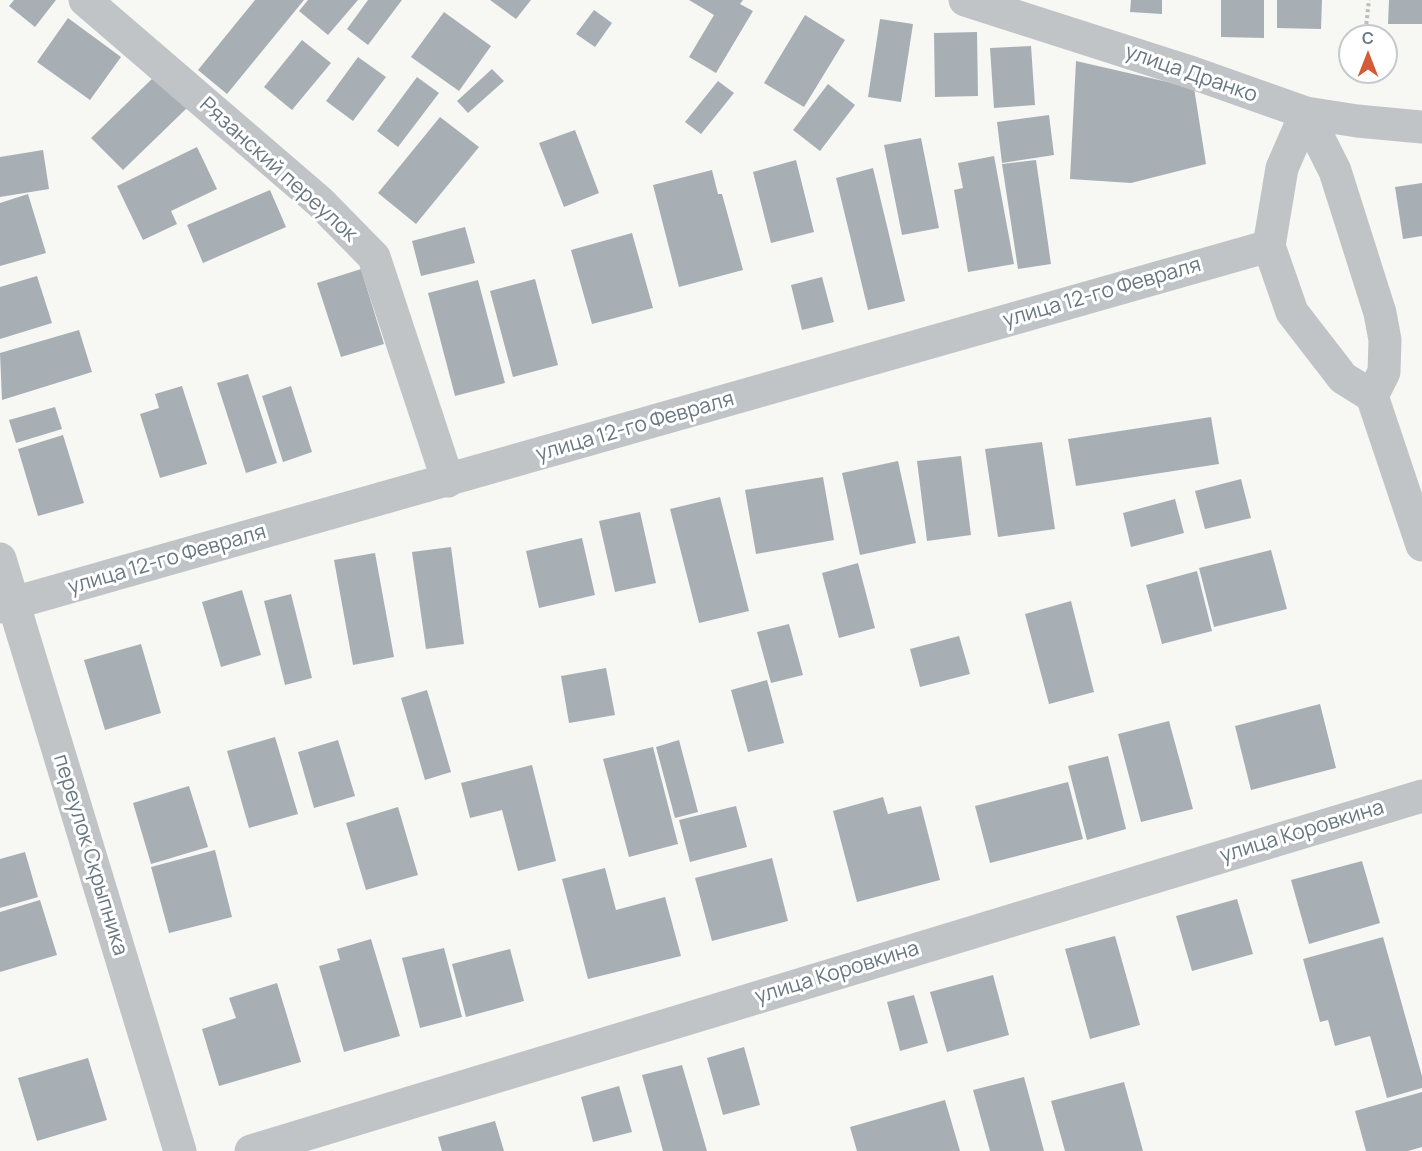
<!DOCTYPE html>
<html>
<head>
<meta charset="utf-8">
<style>
  body { margin:0 }
  #map { position:relative; width:1422px; height:1151px; overflow:hidden; background:#f7f7f4; font-family:Manrope,sans-serif }
  canvas { display:block }
  .north { position:absolute; left:1338px; top:24px; width:60px; height:60px; box-sizing:border-box; background:#fff; border:2px solid #c3c9cd; border-radius:50%; rotate:0deg; font-size:16px; font-weight:700; line-height:24px; text-align:center; color:#687782 }
  .north::after { content:''; display:block; margin:auto; width:21px; height:27px; background:#d55a36; clip-path:polygon(50% 0,100% 100%,50% 72%,0 100%) }
</style>
</head>
<body>
<div id="map">
<canvas width="1422" height="1151"></canvas>
<div class="north">С</div>
</div>
<script>
const ctx = document.querySelector('canvas').getContext('2d');
ctx.lineJoin = 'round';
function paint(path, color) {
  ctx.fillStyle = color;
  ctx.fill(path, 'evenodd');
}
function trace(path, color, width, dash) {
  ctx.strokeStyle = color;
  ctx.lineWidth = width;
  ctx.lineCap = dash ? 'butt' : 'round';
  ctx.setLineDash(dash || []);
  ctx.stroke(path);
}
function drawText(font, color, halo, rows, align = 'center') {
  ctx.font = font + ' Manrope,sans-serif';
  ctx.lineWidth = 6;
  ctx.setLineDash([]);
  ctx.textBaseline = 'middle';
  ctx.strokeStyle = halo;
  ctx.fillStyle = color;
  for (const [text, x, y, turn = 0] of rows) {
    ctx.save();
    ctx.translate(x, y);
    ctx.rotate((+turn || 0) * Math.PI / 180);
    ctx.textAlign = isNaN(turn) ? turn : align;
    if (halo) ctx.strokeText(text, 0, 0);
    ctx.fillText(text, 0, 0);
    ctx.restore();
  }
}
const building = new Path2D(`
  M14 0H56L35 27 9 6Z
  M255 0H304L227 94 198 70Z
  M308 0H358L328 35 299 11Z
  M368 0H402L368 45 347 29Z
  M490 0H531L516 19Z
  M689 0H743L740 4 753 11 716 73 689 57 714 15Z
  M1131 0H1162V14L1130 12Z
  M1221 0H1264V38L1221 37Z
  M1277 0H1322L1321 29 1277 28Z
  M1389 0H1422V24H1388Z
  M594 10 612 23 595 47 576 34Z
  M444 12 491 46 459 91 411 57Z
  M805 15 845 40 804 107 764 83Z
  M68 18 121 57 90 100 37 62Z
  M880 19 913 24 901 102 868 97Z
  M977 32 978 96 935 97 934 33Z
  M302 40 331 63 292 110 264 87Z
  M1031 46 1035 105 994 108 990 48Z
  M358 57 386 77 353 121 326 101Z
  M1076 61 1194 88 1206 164 1131 183 1070 179Z
  M492 69 504 81 468 113 457 101Z
  M156 75 187 108 123 170 91 138Z
  M417 77 439 93 398 147 377 131Z
  M718 81 734 93 701 134 685 122Z
  M828 84 855 105 820 151 793 130Z
  M1049 115 1054 155 1002 163 997 122Z
  M440 117 479 147 416 224 378 193Z
  M575 130 599 193 564 207 539 143Z
  M921 138 939 228 902 235 884 145Z
  M197 147 217 189 171 211 177 224 143 240 117 186Z
  M43 150 49 189 0 197V157Z
  M994 156 1014 264 968 272 954 190 963 188 958 163Z
  M796 160 814 232 771 243 753 172Z
  M1036 160 1051 264 1018 269 1002 164Z
  M873 168 905 301 868 310 836 178Z
  M712 170 718 194H722L743 270 679 287 653 185Z
  M1422 183V236L1403 239 1395 187Z
  M270 190 286 227 203 263 187 225Z
  M28 194 46 253 0 266V203Z
  M465 227 475 263 421 276 412 241Z
  M632 233 653 308 592 324 571 250Z
  M361 269 384 344 341 357 317 283Z
  M37 276 52 323 0 339V287Z
  M822 277 834 322 802 330 791 285Z
  M535 279 558 365 513 377 490 291Z
  M478 280 505 383 455 396 428 293Z
  M79 330 92 372 2 400 0 353Z
  M248 374 277 463 246 473 217 383Z
  M182 386 207 464 160 478 140 414 159 408 155 394Z
  M291 386 312 452 283 462 262 396Z
  M55 407 62 429 16 443 9 420Z
  M1211 417 1219 464 1076 486 1068 439Z
  M63 435 84 503 38 516 18 449Z
  M1042 442 1055 529 998 537 985 449Z
  M961 456 971 535 927 541 917 461Z
  M898 461 916 543 860 555 842 473Z
  M823 477 834 540 756 554 745 490Z
  M1241 479 1251 518 1205 529 1195 491Z
  M720 497 749 611 699 623 670 509Z
  M1175 499 1184 533 1131 547 1123 513Z
  M640 512 656 583 615 592 599 521Z
  M582 538 595 595 539 608 526 551Z
  M451 547 464 644 426 649 412 552Z
  M1271 550 1287 609 1214 627 1199 568Z
  M375 553 394 657 353 665 334 560Z
  M858 563 875 628 839 638 822 573Z
  M1197 571 1212 631 1162 644 1146 585Z
  M242 590 261 655 221 667 202 602Z
  M291 594 312 678 285 685 264 601Z
  M1071 601 1094 692 1049 704 1025 614Z
  M789 624 803 675 771 683 757 632Z
  M959 636 970 674 920 687 910 649Z
  M141 644 161 713 105 730 84 660Z
  M606 668 615 715 569 723 561 676Z
  M767 680 784 743 748 752 731 690Z
  M427 690 451 772 425 780 401 698Z
  M1320 704 1336 768 1251 790 1235 726Z
  M1169 721 1193 809 1141 822 1118 734Z
  M275 737 298 814 249 828 227 751Z
  M338 740 355 796 314 808 298 752Z
  M679 740 698 812 675 818 656 747Z
  M653 747 678 844 629 857 603 759Z
  M1108 756 1126 829 1087 840 1068 766Z
  M532 765 556 861 518 871 502 810 470 818 461 783Z
  M1068 782 1083 839 990 863 975 806Z
  M189 786 208 847 151 864 133 803Z
  M883 797 888 814 921 806 940 880 857 902 833 811Z
  M736 806 747 847 690 862 679 820Z
  M398 807 418 875 366 890 346 823Z
  M215 850 232 917 169 933 151 867Z
  M25 852 38 897 0 908V859Z
  M772 858 788 921 712 941 695 878Z
  M1362 861 1380 923 1309 944 1291 880Z
  M605 868 616 910 665 897 681 956 588 979 562 879Z
  M1237 899 1253 954 1192 971 1176 916Z
  M40 900 57 955 0 972V912Z
  M1115 936 1140 1025 1090 1039 1065 949Z
  M1383 937 1422 1076V1088L1387 1098 1370 1036 1335 1046 1328 1020 1320 1022 1303 959Z
  M371 939 400 1036 344 1052 319 966 340 960 337 949Z
  M444 948 462 1017 420 1028 402 958Z
  M510 949 524 1001 466 1017 452 964Z
  M993 975 1009 1035 947 1052 930 992Z
  M277 983 301 1062 219 1086 202 1029 236 1018 229 998Z
  M914 995 928 1043 900 1051 887 1002Z
  M744 1047 760 1105 723 1115 707 1058Z
  M88 1058 107 1120 37 1141 18 1078Z
  M682 1065 707 1151H663L642 1075Z
  M1024 1077 1044 1151H990L973 1090Z
  M1124 1082 1143 1151H1065L1051 1101Z
  M619 1086 632 1132 593 1142 581 1097Z
  M1422 1092V1147L1408 1151H1366L1355 1111Z
  M945 1100 960 1151H857L850 1127Z
  M495 1121 504 1151H442L438 1137Z`);
const path = new Path2D(`
  M1365 36 1369 0`);
const minor = new Path2D(`
  M85 0 320 202 374 257 448 481
  M965 0 1193 73 1306 113 1357 121 1422 127
  M1306 113 1282 168 1269 246 1292 312 1343 378 1372 396 1422 545
  M1306 113 1335 171 1380 313 1385 340 1384 372 1372 396
  M0 559 180 1151
  M0 607 1269 246
  M251 1151 1422 796`);
const streetNames = [
  ["улица Дранко",1191,74,19],
  ["Рязанский переулок",278,170,42],
  ["улица 12-го Февраля",1102,293,-16],
  ["улица 12-го Февраля",635,427,-16],
  ["улица 12-го Февраля",167,560,-16],
  ["улица Коровкина",1302,832,-17],
  ["переулок Скрыпника",90,855,73],
  ["улица Коровкина",837,973,-17]
];
paint(building, '#a8afb4');
trace(path, '#babdbf', 4, [3, 3]);
trace(minor, '#c0c4c7', 33);
drawText('21px', '#687782', '#fff', streetNames);
</script>
</body>
</html>
